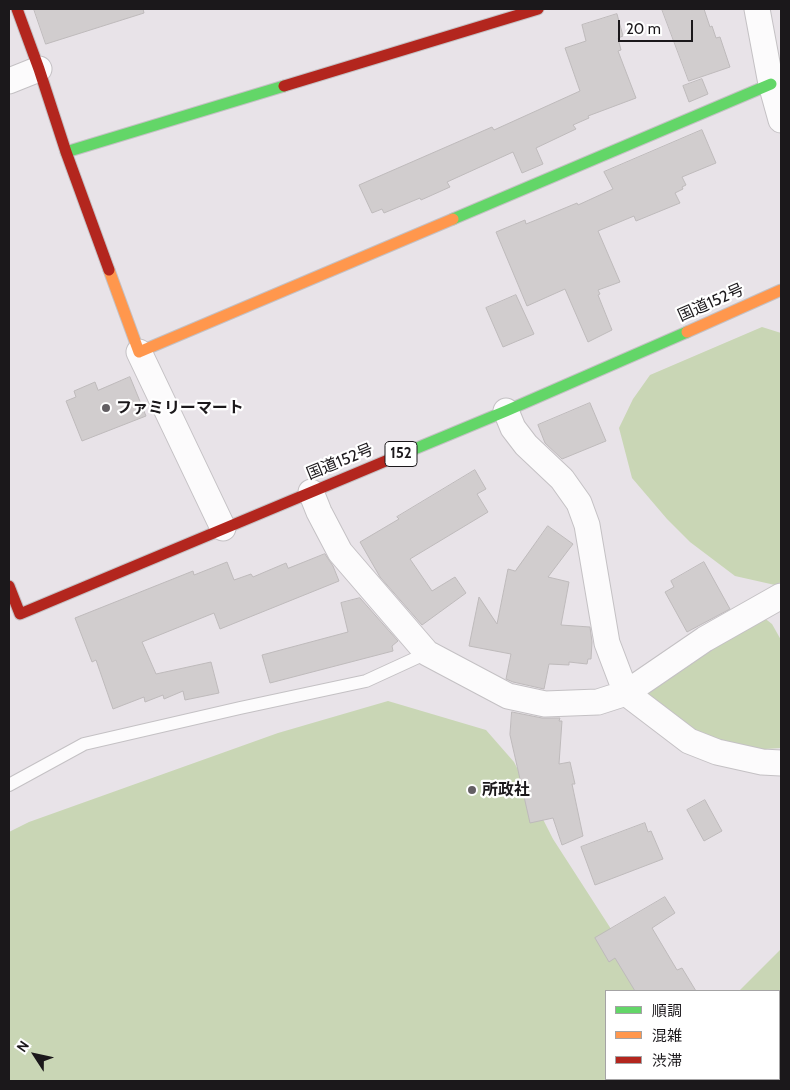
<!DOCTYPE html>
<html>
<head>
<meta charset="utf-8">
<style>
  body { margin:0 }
  #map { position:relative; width:790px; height:1090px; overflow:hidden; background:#e8e3e8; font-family:Cabin,"Noto Sans JP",sans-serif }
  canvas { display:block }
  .frame { position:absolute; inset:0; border:10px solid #1b181b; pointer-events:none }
  .legend { position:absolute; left:605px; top:990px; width:175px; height:90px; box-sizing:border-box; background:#fff; border:1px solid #a4a3a4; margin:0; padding:6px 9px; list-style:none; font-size:15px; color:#1b181b }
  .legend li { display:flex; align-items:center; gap:10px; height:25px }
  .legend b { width:25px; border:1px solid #a4a3a4 }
  .north { position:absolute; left:10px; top:1030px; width:50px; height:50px; -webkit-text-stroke:4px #fff; paint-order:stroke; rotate:305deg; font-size:14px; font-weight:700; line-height:20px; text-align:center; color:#1b181b }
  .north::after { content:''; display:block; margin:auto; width:18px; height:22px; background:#1b181b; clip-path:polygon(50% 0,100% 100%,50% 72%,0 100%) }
  .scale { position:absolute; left:618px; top:20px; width:75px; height:22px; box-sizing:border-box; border:2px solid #1b181b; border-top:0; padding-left:6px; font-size:15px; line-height:18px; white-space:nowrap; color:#1b181b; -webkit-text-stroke:4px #fff; paint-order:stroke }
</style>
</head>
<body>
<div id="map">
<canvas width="790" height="1090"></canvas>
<div class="frame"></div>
<ul class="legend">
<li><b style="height:6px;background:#63d668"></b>順調</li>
<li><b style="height:6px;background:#ff974d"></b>混雑</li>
<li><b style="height:6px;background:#b3261e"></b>渋滞</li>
</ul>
<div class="north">N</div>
<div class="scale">20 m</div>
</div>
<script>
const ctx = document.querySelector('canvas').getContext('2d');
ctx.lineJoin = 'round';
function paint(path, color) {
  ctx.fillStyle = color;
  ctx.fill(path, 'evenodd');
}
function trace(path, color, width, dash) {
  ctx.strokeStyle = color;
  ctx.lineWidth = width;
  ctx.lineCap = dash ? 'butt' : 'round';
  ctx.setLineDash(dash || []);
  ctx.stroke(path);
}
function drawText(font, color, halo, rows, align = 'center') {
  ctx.font = font + ' Cabin,"Noto Sans JP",sans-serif';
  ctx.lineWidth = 4.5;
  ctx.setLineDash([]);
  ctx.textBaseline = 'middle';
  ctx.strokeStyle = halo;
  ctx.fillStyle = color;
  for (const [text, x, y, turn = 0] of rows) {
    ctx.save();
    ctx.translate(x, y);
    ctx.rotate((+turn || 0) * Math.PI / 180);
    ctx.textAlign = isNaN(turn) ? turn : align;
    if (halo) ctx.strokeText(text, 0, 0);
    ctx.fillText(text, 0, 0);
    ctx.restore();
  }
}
const green = new Path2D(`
  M762 327 781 333V582L775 585 735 576 690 542 667 519 632 478 619 428 633 399 650 375Z
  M763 617 772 624 781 640V748L751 750 696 732 669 715 643 690Z
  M388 701 486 730 514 762 553 839 651 991H606V1079H707L709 1081H9V832L29 822 278 733Z
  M781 949V1081H760L756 1079H779V991H739Z`);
const building = new Path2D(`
  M34 9H143L144 13 46 44Z
  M662 9H704L710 27 712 26 716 38 720 37 730 67 689 81Z
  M617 14 623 36 618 38 621 50 618 51 636 98 588 116 589 118 573 125 576 129 536 148 543 164 522 173 513 152 447 182 450 187 421 200 420 198 384 213 382 209 372 213 359 185 492 127 494 130 580 91 565 48 586 41 582 25Z
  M702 79 708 94 689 102 683 86Z
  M702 130 716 163 682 177 686 185 682 187 683 189 675 193 680 203 636 221 634 216 598 231 620 282 598 290 600 294 598 295 612 330 588 342 565 289 527 306 496 232 525 220 526 224 536 220 577 203 578 205 613 189 604 172Z
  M516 295 534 334 503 347 486 308Z
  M130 377 146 416 82 441 66 401 76 397 74 391 95 382 98 390Z
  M590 403 606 441 562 459 545 443 538 425Z
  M475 470 486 489 477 494 488 512 410 559 432 591 455 577 466 593 422 625 380 577 360 542 399 519 397 517Z
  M548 526 573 544 548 577 569 582 561 625 590 627 592 642 591 659H588L587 664 569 662V665L549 664 544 689 513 682 506 679 511 654 469 646 479 597 497 624 508 569 515 571Z
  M325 554 333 566 339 581 220 629 214 613 142 642 156 674 211 662 219 693 185 700 183 691 164 699 163 695 145 702 144 697 113 709 96 660 92 662 75 618 193 571 194 575 227 562 234 580 251 574 253 577 286 563 288 568Z
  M704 562 730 609 687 632 665 592 674 587 671 581Z
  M360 598 398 641 392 646 393 651 270 683 262 655 348 632 341 603Z
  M512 712 542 718H560L559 721H562L559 764 570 762 575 784H572L583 836 562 845 553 818 530 823 510 735Z
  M705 800 722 831 704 841 687 810Z
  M645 823 648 832 651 831 663 859 595 885 581 847Z
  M665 897 675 913 652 928 677 970 682 968 696 991H635L615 958 609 962 595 938Z`);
const lane = new Path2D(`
  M9 785 84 744 240 708 366 681 427 653`);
const street = new Path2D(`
  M757 9 771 84 781 120
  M9 81 39 69
  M139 352 223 528
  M506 411 513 428 526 445 562 479 579 503 587 525 607 643 626 693 689 741 717 752 762 762 781 763
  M311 492 319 512 340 552 427 653 508 696 545 704 598 702 626 693 705 639 781 596`);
const fast = new Path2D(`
  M66 152 284 86
  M453 219 771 84
  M388 460 506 411 687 332`);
const slow = new Path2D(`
  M109 270 139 352 453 219
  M687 332 781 290`);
const jam = new Path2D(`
  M17 9 39 69 66 152 109 270
  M284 86 538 9
  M9 586 20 614 388 460`);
const markers = [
  [106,408,5,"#635f63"],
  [472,790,5,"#635f63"]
];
const shields = [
  [401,454,32]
];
const shieldNames = [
  ["152",401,454]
];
const streetNames = [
  ["国道152号",711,303,-24],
  ["国道152号",340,462,-22]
];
const poiNames = [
  ["ファミリーマート",116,408],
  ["所政社",482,790]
];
paint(green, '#c9d6b5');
paint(building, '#d1cdce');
trace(building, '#bebabb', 1);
trace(lane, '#c4c1c4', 14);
trace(street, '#c4c1c4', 27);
trace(fast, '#c4c1c4', 13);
trace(slow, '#c4c1c4', 13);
trace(jam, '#c4c1c4', 13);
trace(lane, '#fcfbfc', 12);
trace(street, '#fcfbfc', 25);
trace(fast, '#63d668', 11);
trace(slow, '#ff974d', 11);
trace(jam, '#b3261e', 11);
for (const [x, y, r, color] of markers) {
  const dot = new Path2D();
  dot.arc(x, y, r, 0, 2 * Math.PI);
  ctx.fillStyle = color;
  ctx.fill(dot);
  trace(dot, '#fff', 2);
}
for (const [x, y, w] of shields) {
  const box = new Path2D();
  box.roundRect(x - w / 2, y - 12.5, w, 25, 4);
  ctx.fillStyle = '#fff';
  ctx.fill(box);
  trace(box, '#1b181b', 1);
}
drawText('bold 15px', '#1b181b', null, shieldNames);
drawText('16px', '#1b181b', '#fff', streetNames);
drawText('bold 16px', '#1b181b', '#fff', poiNames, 'left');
</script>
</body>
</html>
